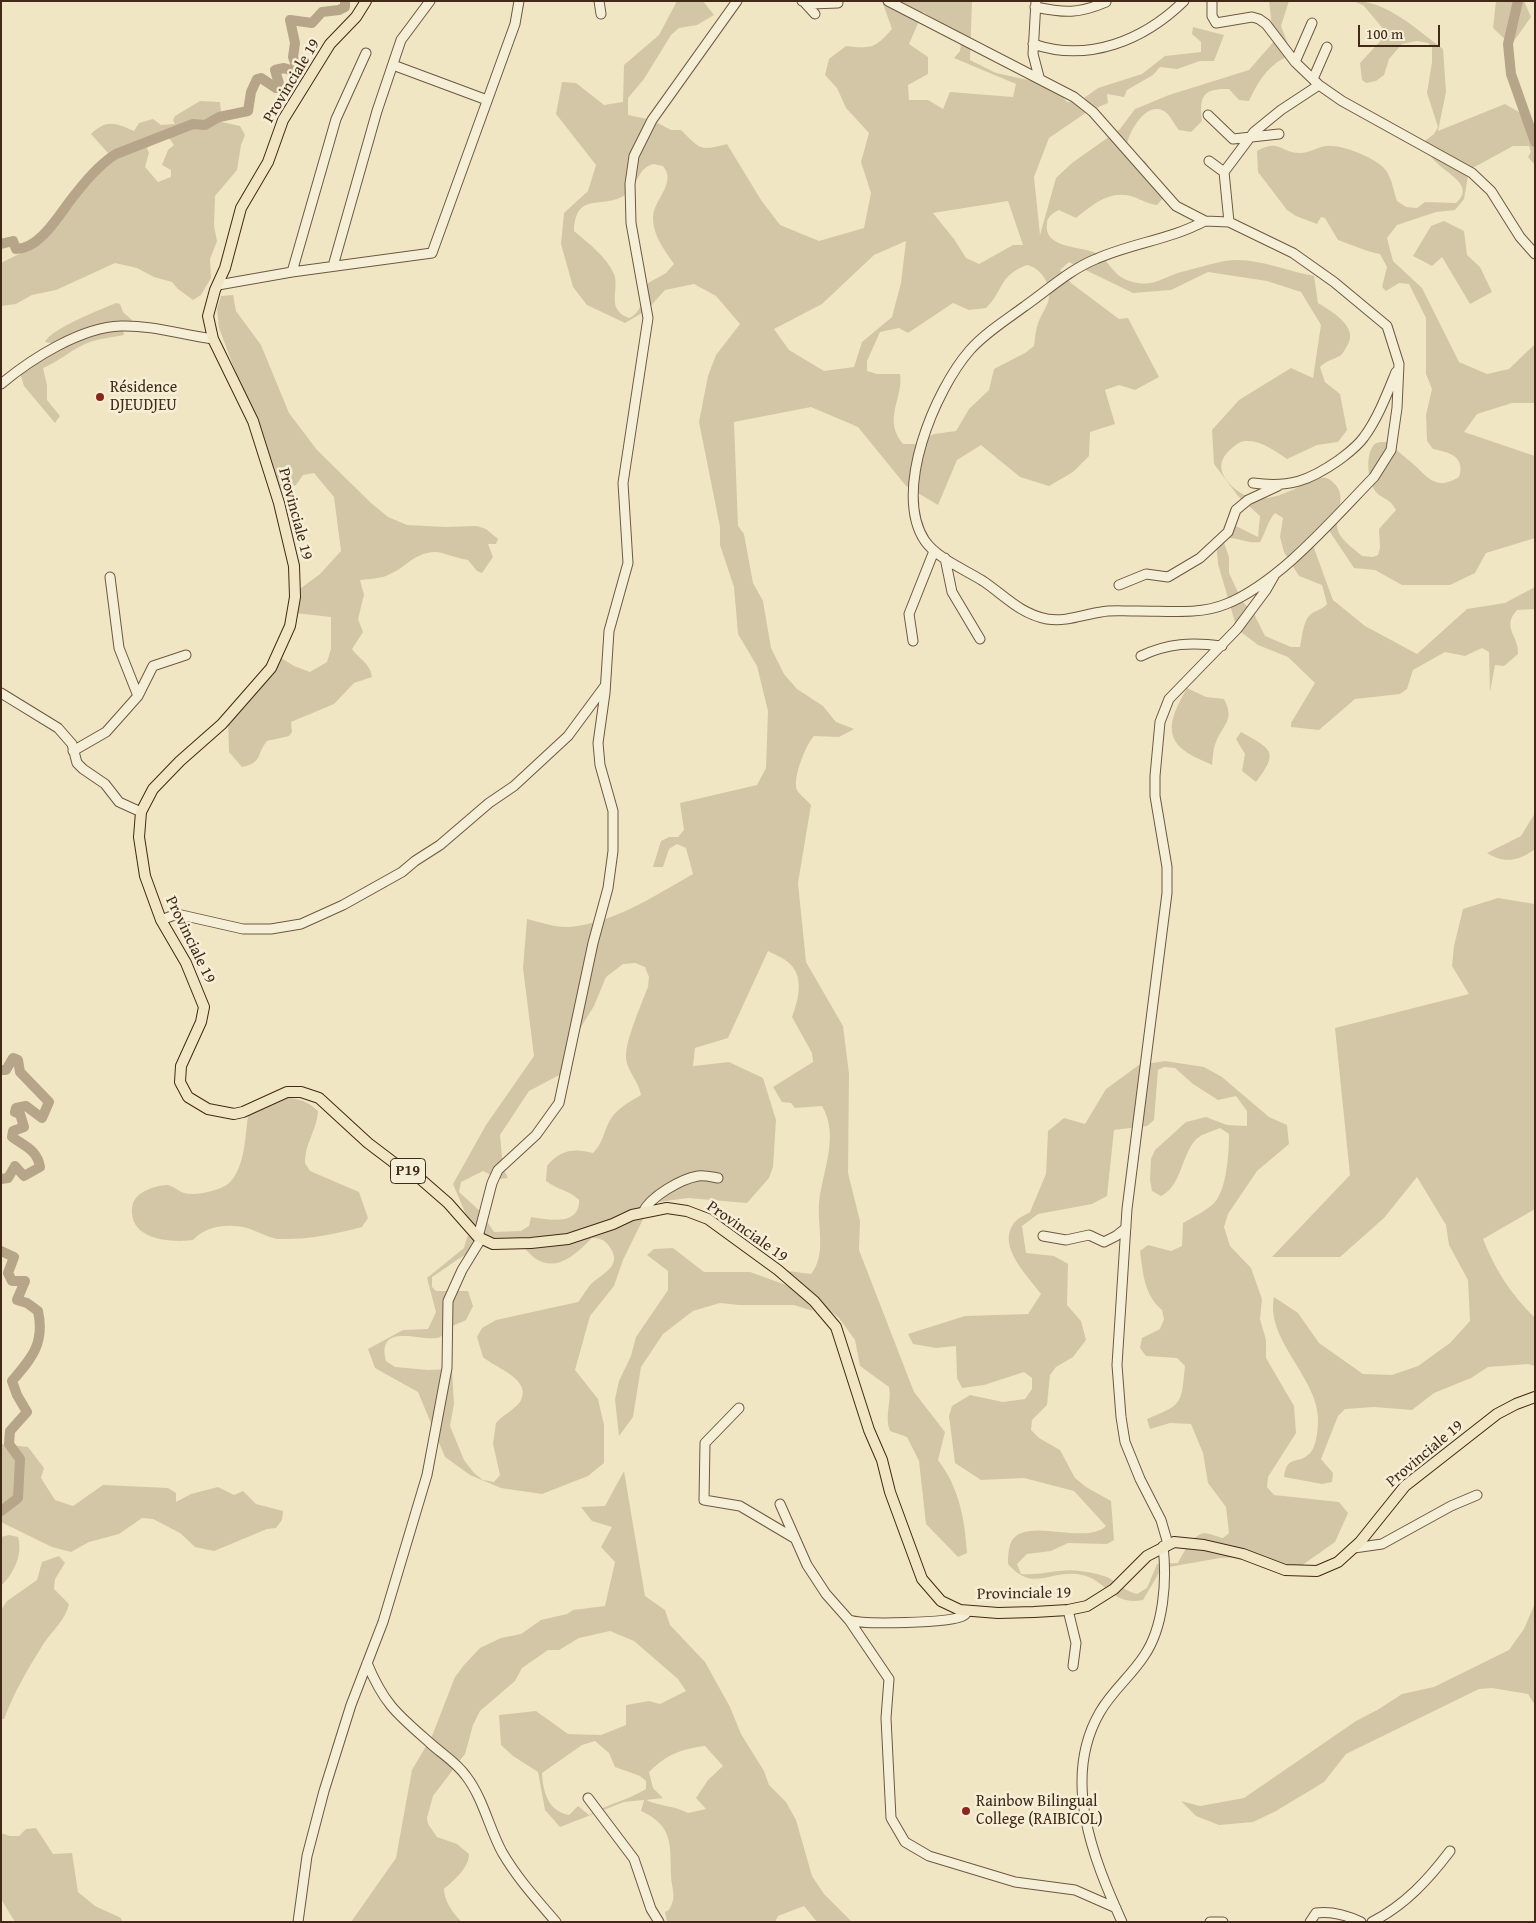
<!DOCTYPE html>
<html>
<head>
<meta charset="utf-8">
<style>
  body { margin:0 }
  #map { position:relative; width:1536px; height:1923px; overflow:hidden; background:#f1e6c3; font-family:"Gentium Book Plus",serif }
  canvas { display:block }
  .frame { position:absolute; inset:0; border:2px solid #422816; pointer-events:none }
  .scale { position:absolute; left:1358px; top:25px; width:82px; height:22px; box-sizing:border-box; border:2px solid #422816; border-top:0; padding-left:6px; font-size:15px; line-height:18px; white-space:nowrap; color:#422816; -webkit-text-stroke:4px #f6efd8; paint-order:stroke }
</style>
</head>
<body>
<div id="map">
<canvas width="1536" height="1923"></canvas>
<div class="frame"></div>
<div class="scale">100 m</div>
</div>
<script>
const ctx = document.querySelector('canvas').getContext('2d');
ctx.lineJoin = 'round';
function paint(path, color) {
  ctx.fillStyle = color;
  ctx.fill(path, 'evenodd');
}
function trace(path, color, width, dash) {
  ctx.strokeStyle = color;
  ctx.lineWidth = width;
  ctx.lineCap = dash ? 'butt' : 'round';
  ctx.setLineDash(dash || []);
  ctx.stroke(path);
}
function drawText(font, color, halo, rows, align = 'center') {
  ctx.font = font + ' "Gentium Book Plus",serif';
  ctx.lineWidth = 5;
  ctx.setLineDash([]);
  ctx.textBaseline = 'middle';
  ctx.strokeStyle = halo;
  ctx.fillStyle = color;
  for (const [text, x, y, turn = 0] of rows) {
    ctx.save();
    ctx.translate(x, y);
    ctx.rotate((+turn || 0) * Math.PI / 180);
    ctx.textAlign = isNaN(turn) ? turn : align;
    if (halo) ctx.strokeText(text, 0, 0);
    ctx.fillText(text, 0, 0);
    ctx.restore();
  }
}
const green = new Path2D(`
  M677 1H703L714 15 697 25 679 28 671 35 644 79 628 98V115L652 120 671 130H681C701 150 700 151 727 144L761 200 780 225 819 241 864 228 871 193 861 162 869 133 846 108 837 88 825 75 829 59 846 46C872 49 875 48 892 29L882 1H972L970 60 996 73 1051 85 1067 102H1076L1087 109 1084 114 1049 138 1034 177 1040 235 1056 178 1072 163 1120 129 1135 109 1169 95 1249 70 1276 39 1272 27 1269 1H1289L1281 26 1291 52C1287 58 1281 59 1275 64 1263 73 1255 88 1249 101L1239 100 1229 89C1203 88 1199 96 1202 121L1191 132 1179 130C1174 125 1170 114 1164 111 1145 100 1126 136 1126 150L1146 162 1165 196 1157 205C1148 204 1142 200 1134 197 1110 189 1093 205 1076 218L1059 210C1054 212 1047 217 1047 223 1043 248 1078 246 1093 252 1113 260 1110 279 1138 283 1155 286 1166 276 1181 272 1194 269 1213 263 1225 261 1255 256 1285 271 1314 276L1318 303C1331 311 1360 327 1347 346 1345 349 1343 354 1340 356 1332 360 1327 360 1320 367L1325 382 1340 394 1347 430 1338 442 1317 445 1287 459C1275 451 1261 440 1246 441 1240 441 1237 444 1232 448 1216 461 1219 475 1234 488 1269 519 1314 469 1329 479 1354 496 1329 516 1340 535 1345 543 1355 550 1362 556L1373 557 1378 555 1380 548 1379 529 1396 510C1389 497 1383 500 1376 492 1368 482 1365 457 1373 446 1376 441 1383 442 1388 442 1396 450 1404 456 1412 463 1429 478 1435 491 1459 477 1466 456 1448 452 1433 449L1427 441 1426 415 1432 389 1426 374V318L1409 284 1399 283 1386 291 1382 287 1387 267 1380 254C1364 251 1353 245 1338 240L1325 218 1321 217 1317 224 1296 216 1287 210 1258 172 1257 151C1279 138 1281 153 1300 153 1310 153 1317 147 1326 146 1341 144 1380 159 1387 172 1392 180 1394 192 1397 201L1406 207 1417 208 1425 202 1456 203C1475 186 1449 175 1438 164 1432 159 1428 152 1423 145L1422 143 1434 134 1438 127 1427 93 1432 62V47L1428 43 1417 41 1402 44 1389 59 1384 75 1376 81 1366 83 1362 80 1360 63 1385 36V31L1364 6 1354 1C1388 1 1417 30 1443 49L1446 92 1438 131 1505 104 1524 115 1527 132 1535 135V165L1528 157 1531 152 1529 146H1513L1469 170 1464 199 1455 210 1436 212 1397 225 1387 238 1393 261 1422 288 1459 362 1487 374 1509 369 1535 344V403H1512L1477 414 1464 432 1535 456V538L1486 553 1475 573 1450 585H1402L1375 570 1354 568 1326 526 1311 540 1333 600 1365 626 1417 654 1467 609 1505 603 1535 587V609L1517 610C1501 628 1519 635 1518 654L1504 666 1495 665 1490 692 1489 652 1482 648 1465 656 1445 652 1413 670 1407 689 1400 694 1355 699 1319 730 1291 727V723L1315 683 1288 657 1258 645 1237 629 1218 564 1216 540 1232 524 1258 537 1260 516 1238 496 1214 464 1212 430 1239 400 1291 368 1313 378 1321 325 1301 292 1267 281 1208 272 1171 290 1133 293 1069 262 1060 270 1071 283 1119 319 1128 318 1159 377 1135 390 1119 385 1105 390 1115 424 1090 432 1089 456 1073 472 1049 486 1020 477 981 445 957 460 938 505 906 486 858 427 811 407 734 422 738 526 744 534 753 583 763 601 771 648 784 674 797 689 823 706 836 722 854 729 839 737 814 736C806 744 792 779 797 790 800 795 807 800 811 805L798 883 806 962 843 1026 849 1074 848 1173 860 1221 859 1250 914 1392 945 1432 938 1460C959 1487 965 1520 967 1553L958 1557 926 1524 919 1461 907 1437 890 1431C884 1416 892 1402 889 1387L860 1366 855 1340 839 1318 780 1270 811 1274C827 1254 817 1226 819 1203 822 1172 840 1136 822 1106L795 1108 791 1103 782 1102 773 1087 813 1062 812 1053 792 1017C798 1001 805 977 789 963 784 958 775 955 768 951L728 1038 695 1048 693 1066 729 1062 763 1078 776 1120 773 1167 769 1178 747 1203 688 1198 651 1203 623 1260 614 1286 590 1316 575 1370 598 1399 604 1425V1463L588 1476 542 1494 501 1488 470 1475 445 1457 418 1392 375 1368 368 1349 403 1330 428 1329 436 1312 427 1278 464 1248 467 1237 473 1231 453 1184 486 1125 534 1056 523 968 527 919C540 922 556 928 569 927 614 923 654 896 693 874L686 848 677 844 669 849 663 867H653L661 841 669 837H678L684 830 680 803 757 785 766 768 768 711 757 666 738 634 734 587 720 545V527L699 422 708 376 716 355 740 324 716 296 694 284 665 290 647 310 625 323 587 305 573 287 561 244 564 213 588 191 596 165 556 114 562 82 576 83 604 105 623 102 624 65 659 35ZM923 12 962 36 960 51 954 58 1016 84 1013 97 950 92 943 109 928 100H909L908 85 928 74V57L909 44ZM653 164 663 166C677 183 654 199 653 217 653 236 664 249 674 264L666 273 648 283C645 295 641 314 629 318 605 309 620 290 614 274 606 256 589 244 574 231 576 190 602 210 625 195 638 187 637 168 653 164ZM1008 201 1023 245H1013L979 264 966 258 954 239 933 213ZM906 241 901 283 892 317 862 342 854 367 824 371 789 350 774 329 822 304 874 255ZM1027 265C1042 268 1053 287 1048 302 1045 310 1039 318 1037 327 1035 333 1035 340 1034 346L1025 353 994 369 989 390 969 409 956 431 934 434 915 444H903C882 419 904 398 900 374H877L867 371V361L880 332 899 328 908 333 953 303 969 310 986 308C1005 289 998 276 1027 265ZM1275 513 1283 518 1280 537 1284 552 1299 576 1322 585 1327 604C1322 610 1315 610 1310 615 1303 621 1302 638 1300 647H1291L1265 636 1254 614 1242 601 1229 573V557L1224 543 1226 538C1239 537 1247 544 1260 542 1266 532 1267 522 1275 513ZM635 963 645 967 649 977 648 987C642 1002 626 1040 626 1055 625 1069 639 1081 641 1095 629 1102 614 1110 608 1124 603 1135 602 1144 593 1153 574 1148 560 1150 547 1166L546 1181C556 1189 571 1191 579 1200 580 1226 549 1220 531 1217L529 1226 521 1231 494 1232 481 1212 459 1192 461 1182 483 1171 499 1179 508 1178 503 1168 500 1135 529 1091 567 1071 576 1035 594 1006 606 977 623 964ZM592 1238C600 1238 605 1240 609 1246 623 1265 605 1272 592 1283 587 1288 583 1296 578 1302L496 1320 482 1328 477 1337 483 1357C493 1367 534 1379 520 1402 516 1408 502 1416 496 1423L493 1444 500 1475 494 1482 483 1480 474 1473 464 1460 450 1426 454 1404 452 1369 428 1370 395 1367 386 1361C376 1322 420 1341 437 1338 443 1337 444 1332 448 1328 453 1325 461 1323 466 1320L473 1306 468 1291H436L432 1287V1277C455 1263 479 1239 508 1242 524 1243 525 1251 536 1259 558 1273 578 1252 592 1238Z
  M1496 1H1524L1531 17 1511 45 1493 28Z
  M1193 27 1224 35 1214 61H1200L1177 69 1160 67 1153 75 1127 90 1124 97 1107 94 1108 103 1094 109 1084 98 1098 88 1142 74 1165 56 1201 52V42L1192 34Z
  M200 101 220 102 222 122 240 126 245 135 241 145 237 170 215 196 214 226 217 241 210 259 211 278 201 295 193 300 178 289 172 282 154 277 137 268 115 263 56 290 32 295 16 304 1 306V263L25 251 48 234 76 197 107 162 108 153 91 134C107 119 115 123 134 131L139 123 153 119 161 125 175 124 173 120 175 116ZM169 138 174 145 168 150 162 165 171 170V177L158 182 145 167 149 153 147 148 155 141Z
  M1444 221 1464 231 1467 255 1480 267 1492 292 1470 304 1442 257 1432 266 1413 256 1431 226Z
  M233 295 236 311 261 345 289 413 317 450 371 503 388 517 407 525 445 527 477 526 486 529 498 539 496 544H488L493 557 482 573 477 571 468 560C458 559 443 552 435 552 413 553 407 567 390 574 381 579 369 579 360 580L364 595 358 619 363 632 352 649C358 658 371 664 372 677L354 683 334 704 291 722 292 732 289 736 267 741C256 754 263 763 242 767L229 752 228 718 278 656 294 666 310 672 327 662 331 649V617L295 613 297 591 320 574 341 551 334 497 314 473 303 475 296 485 275 492 255 424 219 328 217 309 221 296Z
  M116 303 120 304 123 312 132 320 131 322 56 344 45 342C52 328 100 310 116 303Z
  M123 330 124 335C111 338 98 338 85 344 70 351 58 362 43 368L47 385V400L60 416 55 423 24 386 20 373 56 350 100 331Z
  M1187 688 1206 697 1224 699C1235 720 1224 723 1216 742 1213 748 1213 758 1212 765 1202 760 1188 755 1180 747 1162 729 1178 705 1187 688Z
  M1241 732C1271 749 1280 751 1256 782L1242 771 1245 754 1236 739Z
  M1535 813V849C1519 861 1505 864 1487 853L1521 836Z
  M1498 898 1535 904V1209L1483 1239C1495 1270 1511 1294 1535 1318V1366L1528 1364 1488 1367 1471 1378 1434 1393 1412 1410 1374 1407 1345 1409 1338 1416 1321 1459 1333 1473 1332 1482 1322 1484 1284 1477C1287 1454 1298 1465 1309 1454 1317 1448 1318 1427 1318 1418 1317 1377 1265 1339 1274 1297L1298 1313 1319 1343 1363 1374 1392 1375 1418 1366 1450 1343 1470 1321 1468 1280 1449 1245 1446 1225 1417 1177 1384 1218 1340 1257H1272L1350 1175 1335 1028 1469 994 1452 966 1454 946 1463 909Z
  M1165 1061 1204 1067 1222 1077 1269 1117 1287 1125 1289 1144 1257 1171 1228 1214 1224 1227 1230 1246 1251 1268 1262 1299 1260 1319 1266 1340V1358L1294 1406 1296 1433 1268 1477 1267 1487 1274 1495 1339 1502 1348 1513 1335 1542 1294 1571 1250 1557 1220 1558 1169 1567 1159 1573 1143 1600C1111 1606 1107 1580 1082 1575 1051 1568 1034 1594 1008 1564 1008 1558 1008 1551 1010 1545 1020 1513 1085 1547 1106 1526L1074 1491 1024 1478 981 1480 955 1463 949 1416 952 1406 970 1395 1003 1402 1025 1399 1032 1389V1378L1024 1372 984 1385 962 1388 957 1378 956 1346 936 1348 913 1344 908 1334 965 1316 1028 1314 1041 1294C1028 1276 996 1246 1014 1223 1018 1218 1025 1215 1030 1212L1046 1174 1048 1131 1064 1118 1085 1124 1106 1089 1139 1065ZM1164 1067 1175 1068 1193 1084 1218 1100 1236 1096 1247 1111V1126L1227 1125 1206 1117 1186 1122 1155 1150 1151 1159 1150 1180 1152 1191 1161 1196C1180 1187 1181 1160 1193 1143 1199 1134 1211 1132 1220 1128L1229 1134C1229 1152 1227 1188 1215 1202 1208 1210 1193 1217 1183 1223L1182 1246 1171 1251 1148 1245 1140 1251C1143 1273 1144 1295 1162 1310L1164 1319 1160 1329 1142 1338 1140 1348 1146 1356 1177 1358 1185 1366C1181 1405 1183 1404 1147 1419L1150 1429 1170 1423 1191 1424 1203 1453 1208 1483 1226 1507 1229 1533 1223 1538C1218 1537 1209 1533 1204 1533 1192 1535 1183 1554 1178 1563L1157 1564 1147 1588 1137 1594C1125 1591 1118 1583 1107 1577 1099 1574 1088 1572 1080 1571 1059 1568 1042 1576 1021 1574L1017 1564 1027 1554 1051 1551 1068 1543 1107 1544 1114 1540 1111 1501 1086 1487 1075 1478 1060 1450 1039 1438 1031 1430 1032 1420 1047 1405 1050 1375 1056 1367 1073 1357 1086 1340 1081 1321 1067 1305 1068 1264 1054 1256 1026 1253 1022 1226 1038 1214 1092 1204 1107 1196 1114 1130 1147 1126 1154 1120 1158 1070Z
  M274 1096C292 1098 305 1098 318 1111 317 1130 305 1143 305 1163L310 1171 359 1192 368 1218 362 1227C334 1234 308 1240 279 1239 269 1238 259 1232 250 1229 231 1223 207 1225 193 1240 171 1243 129 1240 132 1208 133 1200 137 1195 145 1191 150 1188 161 1185 167 1185 172 1185 178 1191 184 1193 196 1196 218 1191 228 1184 245 1169 245 1137 248 1116Z
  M673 1248 704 1272H750L800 1290 813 1311 794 1305H739L720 1303 693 1311 663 1334 641 1367 633 1417 619 1436 615 1399 619 1381 631 1356 636 1337 668 1290V1271L647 1255 654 1249Z
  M1 1444 28 1447 44 1468 41 1478 55 1500 73 1506 103 1485 168 1488 176 1493V1502L191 1494 218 1487 234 1495 243 1491 256 1504 283 1511 282 1520 276 1528 267 1529 214 1551 195 1547 180 1533 153 1519 142 1518 119 1534 89 1542 71 1552 52 1547 1 1522Z
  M624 1471 645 1596 665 1610 670 1625 705 1662 730 1707 741 1734 764 1771 769 1785 786 1802 796 1820 812 1876 824 1894 852 1922H817L804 1906 778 1916 775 1922H667L665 1912 669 1910C677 1896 672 1891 671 1876 670 1845 674 1826 641 1811L644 1800 624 1802 560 1827 545 1810 538 1772 513 1756 501 1745 499 1715 536 1711 568 1734 601 1735 626 1725V1705L649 1701 660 1704 686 1691 678 1679 634 1641 610 1631 579 1638 559 1650H548L522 1668 515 1681 480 1711 473 1725 465 1754 433 1796 427 1818 428 1824 437 1837 457 1844 469 1854C469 1868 454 1880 444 1889 444 1900 453 1914 462 1922H351L396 1858 412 1770 432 1736 455 1677 464 1665 480 1648 501 1638 521 1634 541 1620 567 1614 573 1610 605 1606 615 1562 601 1547 612 1527 592 1521 581 1507 605 1506ZM595 1741 609 1753 615 1767 640 1776 646 1781V1789C628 1800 608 1804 589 1815L578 1806 569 1815C548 1811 543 1792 542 1773L582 1745ZM705 1746 723 1766 708 1780 696 1798 706 1809 688 1813C673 1805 661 1807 646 1800L663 1798 653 1788 649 1772C666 1755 681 1749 705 1746Z
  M9 1535 18 1537C23 1555 14 1573 1 1586V1537Z
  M59 1556 65 1563 55 1579 54 1589 69 1604C66 1619 53 1630 44 1643 28 1669 15 1690 4 1719H1V1610L7 1601 37 1580 42 1562Z
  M1535 1603V1705L1528 1694 1492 1688 1479 1689 1346 1754 1324 1782 1276 1811 1253 1822 1219 1825 1196 1816 1181 1801 1200 1806 1244 1798 1356 1721 1379 1709 1402 1694 1434 1687 1509 1650 1524 1629Z
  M36 1828 53 1854 72 1853 78 1892 95 1906 121 1918 122 1922H15L1 1899V1833L10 1836H19L26 1829Z`);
const river = new Path2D(`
  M1518 1 1508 44 1511 74 1535 142
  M1 244 13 241 16 249C42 249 62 209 77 192 88 178 101 163 116 154L193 124 205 125 219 117 248 111 251 92 257 79 261 78 276 88 280 87 275 70 284 68 293 71 296 66 293 57 295 43 290 20 312 23 322 12 339 10 345 7V1
  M1 1070H6L13 1058 18 1060 20 1072 49 1102 42 1118 26 1106 16 1108 15 1112 20 1114 24 1127 13 1131 12 1137C26 1147 37 1150 40 1167L24 1176 15 1166 8 1178 1 1179
  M1 1251 14 1257 8 1273 12 1281H25L17 1300 27 1303 38 1311C45 1343 32 1358 12 1381L17 1395 27 1412 10 1431 9 1444 20 1459 18 1498 1 1511`);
const minor = new Path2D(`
  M599 1 601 14
  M802 1 811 4 838 3
  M888 1 1074 97 1093 112 1176 206 1205 221 1229 222 1293 253 1334 282 1387 326 1399 364 1397 408 1391 450 1374 477C1333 519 1280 582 1226 604 1197 616 1162 610 1131 611 1121 611 1111 610 1101 612 1082 615 1066 622 1047 619 1020 614 1004 595 983 581 964 569 938 559 925 541 892 492 935 390 970 350 985 333 1006 320 1025 306 1048 290 1069 270 1096 259 1132 243 1169 240 1205 221
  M1036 1 1033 54 1039 77
  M1212 1V16L1216 23 1252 17 1259 19 1266 24 1295 62 1319 85 1342 101 1472 173 1491 191 1520 237 1535 254
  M805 3 815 14
  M1035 7C1065 13 1078 14 1106 2
  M1033 44C1089 63 1144 40 1184 1
  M1295 62 1312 23
  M393 65 487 100
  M1313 79 1327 47
  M1208 115 1233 139 1279 134
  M1209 161 1224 172
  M1229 222 1224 172 1254 132 1281 110 1319 85
  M333 266 377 111 401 40 430 1
  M292 272 336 119 366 53
  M218 285 292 272 432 253 515 24 519 1
  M1 384C31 359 81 327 121 326 152 325 182 335 213 339
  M1253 483C1289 488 1309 481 1339 460 1348 453 1357 447 1364 437 1378 418 1387 394 1396 372
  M945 558 952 592 980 639
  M110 577 119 648 138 696
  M1119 585 1146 574 1168 577 1200 558 1228 532 1236 510 1248 500 1278 486
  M913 641 909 614 934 551
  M1141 656C1168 643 1192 642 1222 646
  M1 693 58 728 72 744 77 763 83 769 105 784 119 802 141 812
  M73 751 106 732 138 696 153 666 186 655
  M161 920 177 914 243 929H271L301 924 343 905 402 872 415 861 440 845 489 803 514 786 568 736 605 686
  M643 1212C651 1196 681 1179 698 1176 705 1175 712 1177 718 1178
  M1043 1236 1066 1240 1089 1235 1104 1242 1116 1236 1126 1228
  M478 1237 492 1183 498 1170 536 1135 559 1103 593 943 608 888 613 851V811L600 765 598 743 605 693 609 631 628 563 623 483 648 318 631 223 630 184 634 156 652 120 737 1
  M739 1408 705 1443 704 1500 740 1506 794 1538
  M780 1504 807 1565 826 1594 849 1620C863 1625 950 1623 963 1616 966 1615 966 1613 968 1611
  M1168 1544 1161 1520 1140 1479 1125 1442 1121 1417 1117 1365 1127 1209 1167 893V867L1155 796V776L1160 722 1169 699 1237 629 1266 590 1274 576
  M1354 1548 1382 1544 1451 1506 1477 1495
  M1068 1610 1076 1643 1073 1666
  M849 1620 889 1679 886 1718 891 1818 905 1842 929 1856 1015 1882 1075 1890 1116 1908
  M367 1663C384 1704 397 1714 430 1743 442 1754 456 1762 466 1776 483 1798 489 1828 502 1852 517 1878 537 1900 556 1922
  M588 1798 634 1859 651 1909 659 1922
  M298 1922 307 1856 324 1791 351 1705 383 1622 427 1475 447 1368 448 1301 462 1270 481 1239
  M1122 1922C1093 1858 1061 1779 1100 1712 1112 1691 1131 1676 1144 1656 1164 1627 1167 1580 1163 1546
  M1210 1922H1223
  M1310 1922 1316 1913C1332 1911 1346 1915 1361 1922
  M1372 1922C1405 1905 1428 1880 1450 1851`);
const major = new Path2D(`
  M366 1 356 17 330 44 283 120 268 162 241 208 225 268 215 290 208 316 213 339 253 421 279 503 294 566 295 597 290 626 271 668 222 724 180 761 153 789 141 812 139 837 145 876 161 920 186 963 204 1007 201 1022 181 1066 180 1082 188 1097 208 1109 234 1114 243 1112 287 1092H301L319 1098 368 1143 397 1165 417 1176 448 1203 478 1237 493 1244 531 1243 568 1239 613 1224 632 1215 667 1208 687 1211 708 1219 778 1270 814 1301 836 1327 869 1430 882 1460 890 1492 922 1579 941 1601 960 1610 998 1613 1034 1612 1068 1610 1087 1606 1114 1589 1147 1556 1174 1542 1204 1545 1243 1554 1285 1570 1317 1571 1338 1562 1360 1542 1405 1486 1497 1414 1516 1404 1535 1397`);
const markers = [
  [100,397,5,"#8f2418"],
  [966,1811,5,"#8f2418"]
];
const shields = [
  [408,1171,35]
];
const shieldNames = [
  ["P19",408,1171]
];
const streetNames = [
  ["Provinciale 19",292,81,-59],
  ["Provinciale 19",295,514,75],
  ["Provinciale 19",190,940,64],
  ["Provinciale 19",747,1232,35],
  ["Provinciale 19",1425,1454,-40],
  ["Provinciale 19",1024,1594,-1]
];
const poiNames = [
  ["Résidence",110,388],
  ["DJEUDJEU",110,406],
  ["Rainbow Bilingual",976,1802],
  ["College (RAIBICOL)",976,1820]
];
paint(green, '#d3c6a6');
trace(river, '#b6a588', 10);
trace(minor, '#6e5841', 11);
trace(major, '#422816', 12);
trace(minor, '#f6efd8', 9);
trace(major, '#f1e6c3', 10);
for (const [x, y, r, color] of markers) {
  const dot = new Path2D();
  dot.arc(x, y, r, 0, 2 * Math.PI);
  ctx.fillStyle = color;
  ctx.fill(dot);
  trace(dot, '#f6efd8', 2);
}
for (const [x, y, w] of shields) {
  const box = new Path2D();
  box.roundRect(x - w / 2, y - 12.5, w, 25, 4);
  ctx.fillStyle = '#f6efd8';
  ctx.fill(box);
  trace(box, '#422816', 1);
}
drawText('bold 15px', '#422816', null, shieldNames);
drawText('16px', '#422816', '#f6efd8', streetNames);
drawText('16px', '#422816', '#f6efd8', poiNames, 'left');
</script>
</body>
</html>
